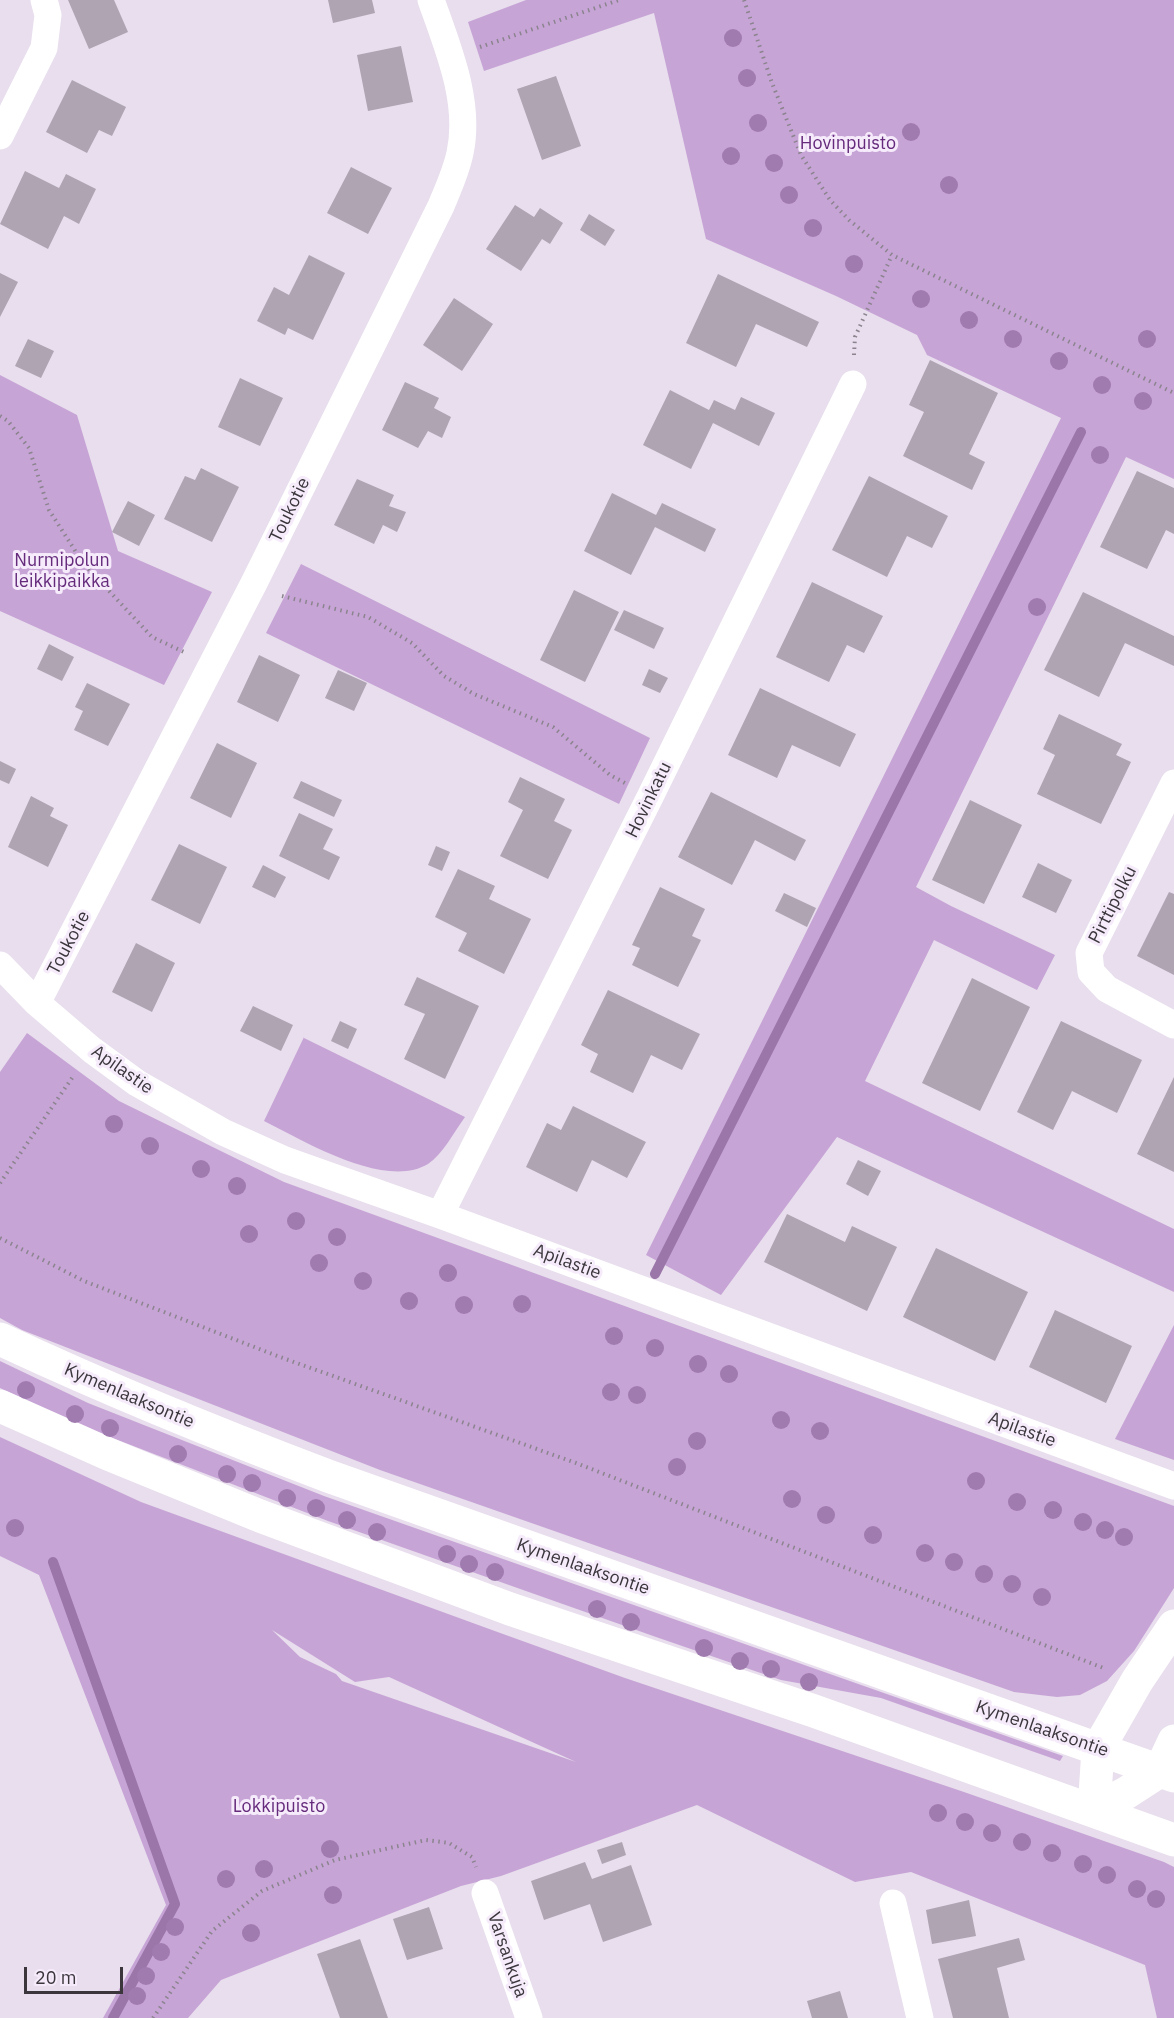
<!DOCTYPE html>
<html>
<head>
<meta charset="utf-8">
<style>
  body { margin:0 }
  #map { position:relative; width:1174px; height:2018px; overflow:hidden; background:#e8deed; font-family:"IBM Plex Sans",sans-serif }
  canvas { display:block }
  .scale { position:absolute; left:24px; top:1967px; width:99px; height:27px; box-sizing:border-box; border:3px solid #3a363c; border-top:0; padding-left:8px; font-size:18px; line-height:21px; white-space:nowrap; color:#3a363c; -webkit-text-stroke:4px #f6ebfb; paint-order:stroke }
</style>
</head>
<body>
<div id="map">
<canvas width="1174" height="2018"></canvas>
<div class="scale">20 m</div>
</div>
<script>
const ctx = document.querySelector('canvas').getContext('2d');
ctx.lineJoin = 'round';
function paint(path, color) {
  ctx.fillStyle = color;
  ctx.fill(path, 'evenodd');
}
function trace(path, color, width, dash) {
  ctx.strokeStyle = color;
  ctx.lineWidth = width;
  ctx.lineCap = dash ? 'butt' : 'round';
  ctx.setLineDash(dash || []);
  ctx.stroke(path);
}
function drawText(font, color, halo, rows, align = 'center') {
  ctx.font = font + ' "IBM Plex Sans",sans-serif';
  ctx.lineWidth = 6;
  ctx.setLineDash([]);
  ctx.textBaseline = 'middle';
  ctx.strokeStyle = halo;
  ctx.fillStyle = color;
  for (const [text, x, y, turn = 0] of rows) {
    ctx.save();
    ctx.translate(x, y);
    ctx.rotate((+turn || 0) * Math.PI / 180);
    ctx.textAlign = isNaN(turn) ? turn : align;
    if (halo) ctx.strokeText(text, 0, 0);
    ctx.fillText(text, 0, 0);
    ctx.restore();
  }
}
const green = new Path2D(`
  M526 0H1174V479L1126 457 916 887 951 906 1055 955 1037 990 934 940 865 1081 1174 1229V1292L837 1137 721 1295 646 1255 1061 418 927 355 917 335 836 296 706 239 654 13 484 71 468 22Z
  M0 375 77 415 118 551 212 592 164 685 0 611Z
  M301 564 650 738 619 804 266 633Z
  M27 1033 119 1101 284 1182 1174 1506V1588L1134 1651 1107 1681 1080 1695 1057 1697 1014 1692 380 1470 22 1330 0 1318V1072Z
  M304 1037V1038L465 1117C454 1132 443 1154 428 1164 385 1190 304 1141 264 1121Z
  M1174 1325V1460L1115 1439Z
  M0 1361 88 1403 324 1496 1063 1756 1060 1761 881 1698 781 1680 656 1637 328 1521 84 1427 0 1388Z
  M0 1437 141 1502 492 1630 625 1678 964 1792 1164 1862 1174 1867V2018H1157L1145 1965 911 1872 855 1882 697 1805 501 1876 461 1886 221 1980 188 2018H103L166 1905 39 1575 0 1556ZM272 1630 355 1682 389 1677 576 1762 342 1681 336 1674 300 1657Z`);
const stream = new Path2D(`
  M655 1274 1081 432
  M53 1562 175 1904 113 2018`);
const building = new Path2D(`
  M68 0H114L128 32 89 49Z
  M328 0H372L375 13 333 23Z
  M401 46 413 102 368 111 357 55Z
  M556 76 581 146 542 160 517 89Z
  M72 80 126 107 112 136 99 130 87 153 46 132Z
  M351 167 392 188 368 234 327 213Z
  M25 171 59 188 66 174 96 189 79 224 64 216 48 249 0 224Z
  M515 205 534 217 540 208 563 223 550 244 542 239 521 271 486 249Z
  M589 214 615 230 605 246 580 230Z
  M309 255 345 273 313 340 288 328 285 335 257 321 274 287 289 295Z
  M0 273 18 282 0 317Z
  M718 274 819 322 807 347 756 324 736 367 686 343Z
  M454 298 493 324 462 371 423 345Z
  M28 339 54 351 41 378 15 366Z
  M930 360 998 393 969 454 985 462 972 490 903 456 924 412 909 405Z
  M240 378 283 398 260 446 218 427Z
  M405 382 439 398 434 408 451 417 442 438 428 431 418 448 382 430Z
  M670 390 709 410 714 400 735 410 741 397 775 413 759 446 713 423 691 469 643 445Z
  M201 468 239 487 212 542 164 519 185 476 195 480Z
  M1137 471 1174 488V534L1166 530 1147 569 1100 547Z
  M869 476 948 516 932 548 907 536 887 577 832 550Z
  M357 479 394 495 389 506 406 512 397 532 383 525 374 544 334 525Z
  M612 493 656 515 662 503 716 529 705 552 655 527 631 575 584 551Z
  M128 501 155 515 139 546 112 532Z
  M812 582 883 616 864 653 847 645 829 682 776 657Z
  M574 590 619 612 585 682 540 660Z
  M1083 592 1174 636V666L1125 643 1099 697 1044 670Z
  M624 610 664 628 654 649 614 630Z
  M49 644 74 657 62 681 37 669Z
  M259 655 300 675 278 722 237 702Z
  M649 669 668 678 660 693 642 685Z
  M338 670 367 683 354 711 325 698Z
  M87 683 130 704 108 746 74 730 83 711 75 707Z
  M760 688 856 734 840 767 792 745 777 778 728 755Z
  M1059 714 1122 744 1116 755 1131 762 1101 824 1037 794 1055 755 1043 749Z
  M217 743 257 763 231 818 190 798Z
  M0 761 16 769 9 784 0 780Z
  M520 777 565 799 554 821 572 830 548 879 500 856 523 810 508 802Z
  M301 781 342 800 334 817 293 798Z
  M711 792 806 840 795 861 755 840 732 885 678 857Z
  M31 796 54 808 50 816 68 825 48 867 8 847Z
  M970 800 1022 825 984 904 932 880Z
  M299 813 333 829 323 849 340 857 329 880 279 856Z
  M179 844 227 867 200 924 151 900Z
  M436 846 450 852 442 871 428 865Z
  M1038 863 1072 880 1056 913 1022 897Z
  M263 865 286 877 275 898 252 887Z
  M458 869 495 886 489 899 531 919 504 974 458 951 467 933 435 917Z
  M660 887 705 909 692 936 701 940 678 987 632 965 640 948 632 945Z
  M1169 892 1174 894V975L1137 956Z
  M784 893 816 908 807 927 775 911Z
  M136 943 175 963 152 1012 112 992Z
  M417 977 479 1006 445 1079 404 1059 425 1014 404 1005Z
  M972 978 1030 1007 980 1111 922 1083Z
  M608 990 700 1034 682 1070 651 1055 633 1093 590 1072 598 1054 581 1045Z
  M253 1006 293 1025 281 1051 240 1031Z
  M340 1021 357 1029 348 1049 331 1041Z
  M1061 1021 1142 1060 1117 1113 1072 1091 1053 1130 1017 1112Z
  M1174 1077V1172L1137 1154Z
  M573 1106 646 1142 627 1178 592 1160 577 1192 526 1167 547 1123 561 1130Z
  M858 1160 881 1171 868 1196 846 1184Z
  M787 1214 845 1242 852 1226 897 1247 867 1311 764 1262Z
  M936 1248 1028 1292 995 1361 903 1317Z
  M1055 1310 1132 1346 1106 1403 1029 1367Z
  M622 1842 626 1855 602 1864 597 1850Z
  M585 1862 592 1879 631 1865 652 1925 603 1942 590 1904 544 1920 531 1881Z
  M969 1900 976 1936 932 1944 926 1910Z
  M429 1907 443 1949 407 1960 393 1919Z
  M1019 1938 1025 1960 997 1968 1009 2018H953L938 1959Z
  M360 1939 388 2018H340L317 1954Z
  M840 1991 848 2018H812L807 2001Z`);
const path = new Path2D(`
  M744 0 772 83 801 155 830 200 849 220 892 255 1174 393
  M480 47 619 0
  M854 355 855 337 892 255
  M0 416 8 421 29 448 49 510 83 563 152 637 184 652
  M282 596 368 617 412 643 444 676 474 694 553 727 610 775 625 783
  M0 1183 74 1075
  M0 1238 84 1281 280 1357 576 1463 1106 1669
  M153 2018 212 1931 262 1891 335 1860 426 1840 449 1843 472 1857 476 1867`);
const minor = new Path2D(`
  M0 136 44 48 48 15 44 0
  M1174 783 1089 953 1091 972 1107 989 1174 1025
  M0 965 37 1003 92 1050 137 1083 223 1132 285 1160 440 1215 1174 1486
  M37 1003 254 583 441 206C448 189 456 172 460 153 471 102 448 48 431 0
  M440 1215 650 797 853 384
  M485 1893 529 2018
  M893 1903 920 2018`);
const tertiary = new Path2D(`
  M1174 1626 1137 1681 1098 1749 1094 1810 1126 1793 1160 1771 1174 1741`);
const secondary = new Path2D(`
  M0 1339C107 1389 217 1434 328 1476L1174 1776
  M0 1406 108 1454 260 1516 510 1609 814 1711 1174 1840`);
const trees = [
  [733,38],
  [747,78],
  [758,123],
  [911,132],
  [731,156],
  [774,163],
  [949,185],
  [789,195],
  [813,228],
  [854,264],
  [921,299],
  [969,320],
  [1013,339],
  [1147,339],
  [1059,361],
  [1102,385],
  [1143,401],
  [1100,455],
  [1037,607],
  [114,1124],
  [150,1146],
  [201,1169],
  [237,1186],
  [296,1221],
  [249,1234],
  [337,1237],
  [319,1263],
  [448,1273],
  [363,1281],
  [409,1301],
  [522,1304],
  [464,1305],
  [614,1336],
  [655,1348],
  [698,1364],
  [729,1374],
  [26,1390],
  [611,1392],
  [637,1395],
  [75,1414],
  [781,1420],
  [110,1428],
  [820,1431],
  [697,1441],
  [178,1454],
  [677,1467],
  [227,1474],
  [976,1481],
  [252,1483],
  [287,1498],
  [792,1499],
  [1017,1502],
  [316,1508],
  [1053,1510],
  [826,1515],
  [347,1520],
  [1083,1522],
  [15,1528],
  [1105,1530],
  [377,1532],
  [873,1535],
  [1124,1537],
  [925,1553],
  [447,1554],
  [954,1562],
  [469,1564],
  [495,1572],
  [984,1574],
  [1012,1584],
  [1042,1597],
  [597,1609],
  [631,1622],
  [704,1648],
  [740,1661],
  [771,1669],
  [809,1682],
  [938,1813],
  [965,1822],
  [992,1833],
  [1022,1842],
  [330,1849],
  [1052,1853],
  [1083,1864],
  [264,1869],
  [1107,1875],
  [226,1879],
  [1137,1889],
  [333,1895],
  [1156,1899],
  [175,1927],
  [251,1933],
  [161,1952],
  [146,1976],
  [137,1996]
];
const parkNames = [
  ["Hovinpuisto",848,144],
  ["Nurmipolun",62,561],
  ["leikkipaikka",62,582],
  ["Lokkipuisto",279,1807]
];
const streetNames = [
  ["Toukotie",290,510,-64],
  ["Hovinkatu",649,800,-64],
  ["Pirttipolku",1113,905,-63],
  ["Toukotie",69,943,-62],
  ["Apilastie",122,1070,35],
  ["Apilastie",567,1262,20],
  ["Kymenlaaksontie",129,1396,23],
  ["Apilastie",1022,1430,20],
  ["Kymenlaaksontie",583,1567,19],
  ["Kymenlaaksontie",1042,1729,19],
  ["Varsankuja",507,1955,71]
];
paint(green, '#c7a4d6');
trace(stream, '#9a76a9', 10);
paint(building, '#aea4b2');
trace(path, '#8b848e', 4, [1.5, 4.5]);
trace(minor, '#fff', 27);
trace(tertiary, '#fff', 33);
trace(secondary, '#fff', 33);
ctx.fillStyle = '#a07baf';
for (const [x, y] of trees) {
  ctx.beginPath();
  ctx.arc(x, y, 9, 0, 2 * Math.PI);
  ctx.fill();
}
drawText('18px', '#652a7c', '#f6ebfb', parkNames);
drawText('18px', '#3a363c', '#f6ebfb', streetNames);
</script>
</body>
</html>
